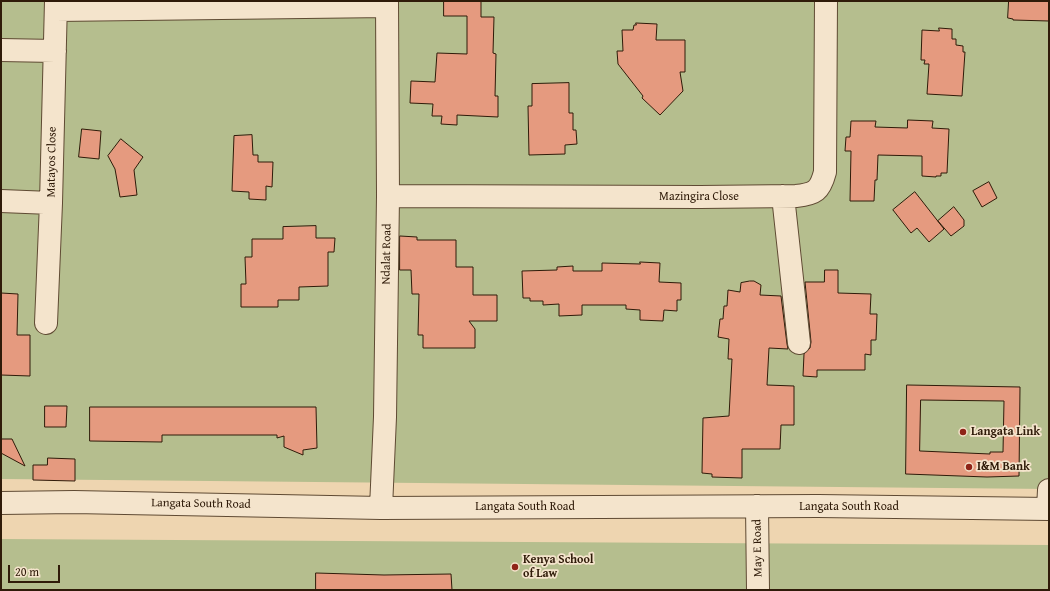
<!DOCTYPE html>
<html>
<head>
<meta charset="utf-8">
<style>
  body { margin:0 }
  #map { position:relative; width:1050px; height:591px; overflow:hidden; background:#eed5b0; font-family:"Gentium Book Plus",serif }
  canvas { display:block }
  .frame { position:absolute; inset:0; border:2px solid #2f1b09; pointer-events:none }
  .scale { position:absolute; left:8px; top:565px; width:52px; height:18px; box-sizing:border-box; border:2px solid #2f1b09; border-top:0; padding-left:5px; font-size:12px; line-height:14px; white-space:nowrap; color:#2f1b09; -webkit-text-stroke:3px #f4e4cc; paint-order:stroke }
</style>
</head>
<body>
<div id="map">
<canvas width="1050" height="591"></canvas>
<div class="frame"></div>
<div class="scale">20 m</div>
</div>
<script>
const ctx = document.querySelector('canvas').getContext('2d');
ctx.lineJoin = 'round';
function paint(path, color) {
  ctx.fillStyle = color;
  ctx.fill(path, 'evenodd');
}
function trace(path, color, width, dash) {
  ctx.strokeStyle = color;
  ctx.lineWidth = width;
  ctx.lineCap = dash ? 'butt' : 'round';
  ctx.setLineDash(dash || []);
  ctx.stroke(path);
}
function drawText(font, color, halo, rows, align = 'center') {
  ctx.font = font + ' "Gentium Book Plus",serif';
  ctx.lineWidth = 3.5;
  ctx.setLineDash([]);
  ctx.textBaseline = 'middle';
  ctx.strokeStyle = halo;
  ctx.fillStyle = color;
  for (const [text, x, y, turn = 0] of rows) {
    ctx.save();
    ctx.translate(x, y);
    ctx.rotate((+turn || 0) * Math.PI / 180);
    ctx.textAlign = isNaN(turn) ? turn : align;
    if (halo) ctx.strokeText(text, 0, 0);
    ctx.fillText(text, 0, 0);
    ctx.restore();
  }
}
const green = new Path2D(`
  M1 1H1049V489L1 479Z
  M1 539 1049 545V590H1Z`);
const building = new Path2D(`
  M444 1H481V17H494L493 53 496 54 495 96H498V117L457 115V125L441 124 442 116H432L433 104 410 103 411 81 435 82 437 53 467 54V16H444Z
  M1009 1H1049V21L1013 20V19L1008 18Z
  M636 23 657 24 656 40H685V72H680L683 91 660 115 642 98 643 96 618 64 617 51H623L622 30H633L634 25H636Z
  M939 28 952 29V39H956V45L963 46V52H965L962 96 927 94 929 64H924L925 60H921L922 30 939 31Z
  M569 83V113H573V130H576L577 144 565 145V154L529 155 528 106H532V84Z
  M908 120 933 121 932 128 949 129 947 173H941V176H936V177L922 176V156L878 155 877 180H875L874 201H850L851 151H845L846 137H850L851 121H876L875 127 907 128Z
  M82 129 101 131 99 159 79 157Z
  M252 135 253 155H258V162H273L272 187 266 186V200L249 199V192L232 191 234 136Z
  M121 139 143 157 134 170 137 195 120 197 115 169 108 156Z
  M989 182 997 198 982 207 973 191Z
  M915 192 944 229 929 242 917 228 911 233 893 210Z
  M954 207 964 220V226L951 236 938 221Z
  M316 226V238H335L334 252H328V286L299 287V300H278V307H241V284H246L245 257H252V239H283V227Z
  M400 236 417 237V240H456V267H473V295H497V321H469L475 329V348H423V335H418L419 294H412L411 270H400Z
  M640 262 660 263 659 282 681 283V300H677V311L664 310 663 321 640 320V310L626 309V305H582V315L559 316V304L543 305V301H530V298H523L522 271 557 270V267L573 266V271H602V263L640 264Z
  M825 270H838V293L871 294 870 314H877L876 340H871V355L865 354V370H817V377L803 376 804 354 810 348 811 342 805 282H824Z
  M750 281H754L761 285 760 295 781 296 787 344 788 349 769 348 767 385 794 386V425H781L780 449H742V478L712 477V474L702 473 703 418 729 416 732 359H728L729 339 718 337 720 319H723L724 306H727L728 290 740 292 741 283Z
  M1 293 18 294 17 335H30V376L1 375Z
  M907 385 1020 387 1019 476 987 477 906 474ZM921 400 1004 401 1003 452H990V454L920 451Z
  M45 406H67L66 427H45Z
  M90 407H316L317 448 303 450V455L284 447V436L277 438V435H162V442L90 441Z
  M1 439H12L25 466 1 453Z
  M48 458 75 459V481L33 480V465H47Z
  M316 573 384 575 451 574 452 590H316Z`);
const minor = new Path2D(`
  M56 10 387 6
  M1 50 55 51
  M388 196 700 197 796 196C815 194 820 191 825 172L826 1
  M783 196 799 343
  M1 201 51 203
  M46 323 51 203 56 1
  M1 503 74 502 381 508 818 506 1049 509
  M757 506 758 590
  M381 508 385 417 388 196 387 1
  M1048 509 1049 490`);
const markers = [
  [963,432,4,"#8f2418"],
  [969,467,4,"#8f2418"],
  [515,567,4,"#8f2418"]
];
const streetNames = [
  ["Matayos Close",52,162,-89],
  ["Mazingira Close",699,197],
  ["Ndalat Road",387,254,-89],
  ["Langata South Road",201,504,1],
  ["Langata South Road",525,507],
  ["Langata South Road",849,507],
  ["May E Road",758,548,-91]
];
const poiNames = [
  ["Langata Link",971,432],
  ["I&M Bank",977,467],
  ["Kenya School",523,560],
  ["of Law",523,574]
];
paint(green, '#b5be8e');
paint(building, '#e59a7f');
trace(building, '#2f1b09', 1);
trace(minor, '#5f4a33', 24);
trace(minor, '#f4e4cc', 22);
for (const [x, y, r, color] of markers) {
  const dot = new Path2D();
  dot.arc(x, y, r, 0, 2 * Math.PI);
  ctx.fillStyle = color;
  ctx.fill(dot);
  trace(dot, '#f4e4cc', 1.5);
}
drawText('12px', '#2f1b09', '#f4e4cc', streetNames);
drawText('bold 12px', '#2f1b09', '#f4e4cc', poiNames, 'left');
</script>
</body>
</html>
